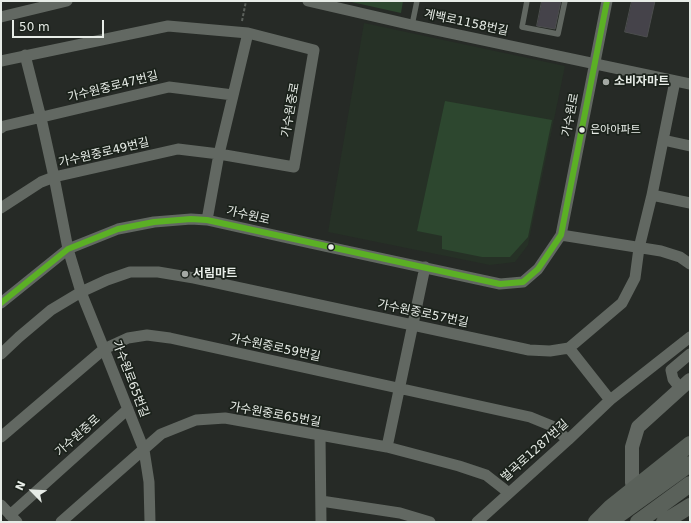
<!DOCTYPE html>
<html>
<head>
<meta charset="utf-8">
<style>
  body { margin:0 }
  #map { position:relative; width:691px; height:523px; overflow:hidden; background:#262a26; font-family:"DejaVu Sans",sans-serif }
  canvas { display:block }
  .frame { position:absolute; inset:0; border:2px solid #e7ece7; pointer-events:none }
  .north { position:absolute; left:12px; top:471px; width:40px; height:40px; -webkit-text-stroke:3px #1b221b; paint-order:stroke; rotate:294deg; font-size:11px; font-weight:700; line-height:16px; text-align:center; color:#e7ece7 }
  .north::after { content:''; display:block; margin:auto; width:14px; height:18px; background:#e7ece7; clip-path:polygon(50% 0,100% 100%,50% 72%,0 100%) }
  .scale { position:absolute; left:12px; top:20px; width:92px; height:18px; box-sizing:border-box; border:2px solid #e7ece7; border-top:0; padding-left:5px; font-size:12px; line-height:14px; white-space:nowrap; color:#e7ece7; -webkit-text-stroke:3px #1b221b; paint-order:stroke }
</style>
</head>
<body>
<div id="map">
<canvas width="691" height="523"></canvas>
<div class="frame"></div>
<div class="north">N</div>
<div class="scale">50 m</div>
</div>
<script>
const ctx = document.querySelector('canvas').getContext('2d');
ctx.lineJoin = 'round';
function paint(path, color) {
  ctx.fillStyle = color;
  ctx.fill(path, 'evenodd');
}
function trace(path, color, width, dash) {
  ctx.strokeStyle = color;
  ctx.lineWidth = width;
  ctx.lineCap = dash ? 'butt' : 'round';
  ctx.setLineDash(dash || []);
  ctx.stroke(path);
}
function drawText(font, color, halo, rows, align = 'center') {
  ctx.font = font + ' "DejaVu Sans","Noto Sans KR",sans-serif';
  ctx.lineWidth = 3.5;
  ctx.setLineDash([]);
  ctx.textBaseline = 'middle';
  ctx.strokeStyle = halo;
  ctx.fillStyle = color;
  for (const [text, x, y, turn = 0] of rows) {
    ctx.save();
    ctx.translate(x, y);
    ctx.rotate((+turn || 0) * Math.PI / 180);
    ctx.textAlign = isNaN(turn) ? turn : align;
    if (halo) ctx.strokeText(text, 0, 0);
    ctx.fillText(text, 0, 0);
    ctx.restore();
  }
}
const built = new Path2D(`
  M364 23 565 66 528 245 515 262 490 265 328 232Z`);
const green = new Path2D(`
  M347 1H403L401 13Z
  M445 101 552 120 528 237 510 257H482L442 249V236L417 231Z`);
const building = new Path2D(`
  M542 1H561L555 29 537 26Z
  M632 1H655L647 37 625 32Z`);
const path = new Path2D(`
  M242 21 246 1`);
const service = new Path2D(`
  M527 1 522 27 558 34 565 1
  M412 25 417 1`);
const minor = new Path2D(`
  M308 1 412 25 690 84
  M1 17 67 1
  M25 55 41 118 54 177 68 249 81 292 104 349 144 450 149 482 150 522
  M1 61 168 26 248 33 314 50 294 167 219 154 178 149 54 177 41 182 1 208
  M1 128 4 126 169 87 233 95
  M663 140 690 146
  M652 195 690 203
  M207 220 219 154 248 33
  M561 235 661 251 680 257 690 264
  M1 303 68 249 118 229 154 222 191 219 207 220 310 243 500 284 523 282 538 269 561 235 607 1
  M569 348 610 400
  M1 354 19 337 51 310 81 292 107 280 130 272H158L194 278 529 350 550 351 569 348 622 303 635 278 639 248 652 195 675 81
  M680 388 673 379 671 370 690 354
  M320 435 321 522
  M1 437 104 349 128 338 147 335 170 338 530 417 552 426 568 440
  M387 447 425 267
  M321 501 400 513 430 522
  M1 505 17 522
  M10 515 128 409
  M61 522 161 434 196 420 225 418 387 447 459 466 486 475 509 493
  M477 522 568 440 610 400 690 337`);
const tertiary = new Path2D(`
  M632 483V447L638 427 690 380`);
const secondary = new Path2D(`
  M596 522 611 507 690 444
  M609 522 690 464
  M638 522 690 484
  M664 522 690 506`);
const bus1 = new Path2D(`
  M1 303 68 249 118 229 154 222 191 219 207 220 500 284 523 282 538 269 561 235 607 1`);
const markers = [
  [606,82,4,"#a3a8a3"],
  [582,130,3.5,"#e7ece7"],
  [331,247,3.5,"#e7ece7"],
  [185,274,4,"#a3a8a3"]
];
const busNames = [
  ["은아아파트",590,130]
];
const streetNames = [
  ["계백로1158번길",466,23,12],
  ["가수원중로47번길",113,87,-14],
  ["가수원중로",291,110,-80],
  ["가수원로",571,115,-79],
  ["가수원중로49번길",104,153,-13],
  ["가수원로",248,216,13],
  ["가수원중로57번길",423,314,12],
  ["가수원중로59번길",275,348,12],
  ["가수원로65번길",130,379,69],
  ["가수원중로65번길",275,415,10],
  ["가수원중로",78,436,-42],
  ["벌곡로1287번길",535,451,-42]
];
const poiNames = [
  ["소비자마트",614,82],
  ["서림마트",193,274]
];
paint(built, '#263126');
paint(green, '#2d472f');
paint(building, '#45434a');
trace(building, '#4c4e4e', 1);
trace(path, '#5c615c', 2, [3, 2]);
trace(service, '#626862', 5.5);
trace(minor, '#626862', 11);
trace(tertiary, '#626862', 14);
trace(secondary, '#5a615a', 16);
trace(bus1, '#5bb025', 6);
for (const [x, y, r, color] of markers) {
  const dot = new Path2D();
  dot.arc(x, y, r, 0, 2 * Math.PI);
  ctx.fillStyle = color;
  ctx.fill(dot);
  trace(dot, '#1b221b', 1.5);
}
drawText('11px', '#e7ece7', '#1b221b', busNames, 'left');
drawText('12px', '#e7ece7', '#1b221b', streetNames);
drawText('bold 12px', '#e7ece7', '#1b221b', poiNames, 'left');
</script>
</body>
</html>
